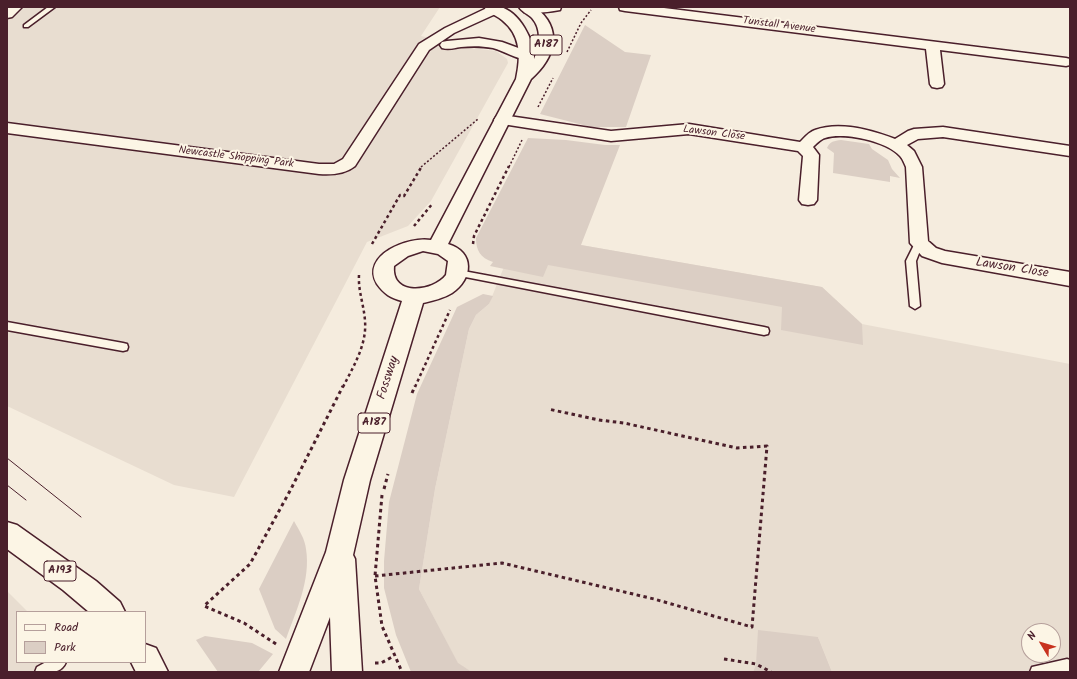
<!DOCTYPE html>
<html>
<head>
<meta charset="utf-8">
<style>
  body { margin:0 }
  #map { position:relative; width:1077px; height:679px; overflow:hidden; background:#f5ecde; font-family:Kalam,sans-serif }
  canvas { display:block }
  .frame { position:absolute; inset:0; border:8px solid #4a1f2b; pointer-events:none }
  .legend { position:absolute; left:16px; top:611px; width:130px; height:52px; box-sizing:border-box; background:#fcf5e5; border:1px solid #b59f9b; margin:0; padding:5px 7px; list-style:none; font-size:12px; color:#4a1f2b }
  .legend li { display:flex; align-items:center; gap:8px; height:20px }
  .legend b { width:20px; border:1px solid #b59f9b }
  .north { position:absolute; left:1021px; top:623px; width:40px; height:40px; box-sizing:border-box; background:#fcf5e5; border:1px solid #b59f9b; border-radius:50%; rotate:308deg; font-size:11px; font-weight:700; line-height:16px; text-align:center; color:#4a1f2b }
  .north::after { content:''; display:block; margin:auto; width:14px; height:18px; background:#c8321e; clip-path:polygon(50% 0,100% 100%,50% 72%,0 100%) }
</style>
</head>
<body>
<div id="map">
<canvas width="1077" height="679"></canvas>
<div class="frame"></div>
<ul class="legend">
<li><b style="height:5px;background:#fcf5e5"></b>Road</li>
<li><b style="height:11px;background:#dbcec4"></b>Park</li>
</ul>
<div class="north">N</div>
</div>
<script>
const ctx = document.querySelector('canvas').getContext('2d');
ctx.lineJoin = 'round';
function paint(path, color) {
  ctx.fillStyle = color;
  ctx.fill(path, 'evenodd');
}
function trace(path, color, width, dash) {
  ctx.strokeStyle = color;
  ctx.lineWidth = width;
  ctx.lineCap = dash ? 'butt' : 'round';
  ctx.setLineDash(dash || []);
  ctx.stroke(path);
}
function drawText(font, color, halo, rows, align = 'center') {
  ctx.font = font + ' Kalam,sans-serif';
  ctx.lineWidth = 4;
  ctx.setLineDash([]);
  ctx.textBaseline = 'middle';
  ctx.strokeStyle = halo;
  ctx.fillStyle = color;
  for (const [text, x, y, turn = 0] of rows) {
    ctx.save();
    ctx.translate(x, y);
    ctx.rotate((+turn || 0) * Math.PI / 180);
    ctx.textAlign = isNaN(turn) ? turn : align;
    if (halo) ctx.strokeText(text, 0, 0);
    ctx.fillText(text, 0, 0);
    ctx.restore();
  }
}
const built = new Path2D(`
  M7 7H440L421 36 471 48 496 51 507 59 508 63 431 201 408 226 367 242 234 497 174 485 7 406Z
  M518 232 581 245 822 287 862 324 1070 364V672H832L818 637 756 664 753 672H472L458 664 419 589 435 489 469 329 476 315 489 304ZM1029 631H1053V655H1029Z
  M7 591 28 612H17V662H61L63 672H7Z`);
const green = new Path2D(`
  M585 25 625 52 651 55 626 127H591L540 114Z
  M528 138 566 140 605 145H620L581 245 822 287 862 324 863 345 781 330 782 307 548 265 543 277 490 266 493 262C480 258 476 250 476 238Z
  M841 140 869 144 872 149 888 160 892 169 900 178 890 176V182L833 173 834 153 827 148C830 141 834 141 841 140Z
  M483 294 493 296 489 304 476 315 469 329 435 489 419 589 458 663 472 672H411L396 635 384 588V561L389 502 417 394 457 307Z
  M294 521C299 530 305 539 306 549 311 580 296 611 286 639L275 629 259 589Z
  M758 630 818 637 832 672H753L756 664Z
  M205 636 252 643 273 654 258 672H218L196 640Z`);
const pathFar2 = new Path2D(`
  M567 52 581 23 591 10
  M538 107 553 78
  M421 167 478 119
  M509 167 522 140`);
const pathFar1 = new Path2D(`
  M414 226 433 203
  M372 244 400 195 404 196 422 166
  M473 244 474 236 509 166
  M343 387C353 367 367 345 365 321 364 305 358 291 359 275
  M415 387 450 310`);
const path = new Path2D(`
  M412 393 415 386
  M384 489 388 474
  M382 495 375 576 382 626 402 672
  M375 576 502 563 654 599 752 627 767 446 737 448 624 423 599 420 548 409
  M276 644 244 623 204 606 250 564 291 489 343 386
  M724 659 756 664 771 672
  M375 663H381L394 656`);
const lane = new Path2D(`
  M48 7H55L28 27H24V25Z
  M919 240 923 243 916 261 920 306 915 309 910 306 906 261 915 243Z
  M458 270 764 327 768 328 769 331 768 334 764 335 455 275 453 273 455 271Z
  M7 322 123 343 127 344 128 347 127 350 123 351 7 330Z
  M1067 659 1070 660V672H1030L1032 667Z
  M46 662H66C61 675 47 672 35 672L37 667Z`);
const street = new Path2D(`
  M8 7H22L12 17 7 18Z
  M489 7H500L501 9 500 12 454 33 429 50 355 166C345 174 332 175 319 174L7 133V123L319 164H334L343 159 419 44 445 28Z
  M524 7H561L560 10C549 12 535 14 524 12L523 9Z
  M619 7H656L1066 58 1070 59V65L1066 66 940 50 944 84 942 87 937 88 932 87 930 84 926 49 625 11 620 10Z
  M479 38 502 42 532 53 534 56 532 59C520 62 505 51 493 48 482 46 472 46 461 47 454 48 449 50 442 48L440 45 442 42 447 41Z
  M502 115 611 131 689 124 800 142C804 138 809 132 815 130 839 121 872 130 895 139L908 131 914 129 943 127 1070 146V156L943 137 918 139 907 145 914 151 922 167 928 241 936 248 945 251 1070 272V286L942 263 922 256 910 243 906 167C904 163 903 159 900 156 886 141 844 132 825 138 821 139 816 144 813 147L819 155 817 200 814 204 808 205 802 204 799 200 803 156 798 151 689 134 611 141 496 123 494 120 496 117Z`);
const primary = new Path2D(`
  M484 7C489 7 495 6 500 7 519 11 535 41 534 59 540 46 542 29 532 18 528 14 522 12 519 7H535C564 29 555 58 531 79L448 244C475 252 473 279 452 293 444 298 432 301 423 303L370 480 353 555 355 559 362 672H332L330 617 309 672H279L326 552 344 480 402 301C391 298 384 294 377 284 360 255 409 236 431 240L516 79C521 56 521 35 502 20 496 15 488 13 484 7ZM423 251 438 254 448 261 446 275C433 292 391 297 394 266L408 256Z
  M7 522 17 525 96 581 120 602 125 612H89L63 590 7 549Z
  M145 644 156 648 168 672H136L131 662H145Z`);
const tram = new Path2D(`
  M7 458 81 517
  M7 485 26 500`);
const farStreetnames = [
  ["Tunstall Avenue",779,26,7],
  ["Lawson Close",714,134,7],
  ["Newcastle Shopping Park",236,158,7]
];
const shields = [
  [546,45,32],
  [374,423,32],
  [60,571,32]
];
const shieldNames = [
  ["A187",546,45],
  ["A187",374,423],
  ["A193",60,571]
];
const streetNames = [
  ["Lawson Close",1012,269,9],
  ["Fossway",389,378,-72]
];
paint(built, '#e8ddd0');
paint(green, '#dbcec4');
trace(lane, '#4a1f2b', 3);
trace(street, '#4a1f2b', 3);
trace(primary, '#4a1f2b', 3);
trace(pathFar2, '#4a1f2b', 1.5, [2, 2]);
trace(pathFar1, '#4a1f2b', 2.5, [3, 3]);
trace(path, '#4a1f2b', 3, [3.5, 3.5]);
paint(lane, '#fcf5e5');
paint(street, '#fcf5e5');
paint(primary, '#fcf5e5');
trace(tram, '#4a1f2b', 1);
drawText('11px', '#4a1f2b', '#fcf5e5', farStreetnames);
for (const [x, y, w] of shields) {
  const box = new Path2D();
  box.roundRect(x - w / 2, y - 10, w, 20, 3);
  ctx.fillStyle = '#fcf5e5';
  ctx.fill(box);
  trace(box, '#4a1f2b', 1);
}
drawText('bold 12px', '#4a1f2b', null, shieldNames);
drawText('13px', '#4a1f2b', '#fcf5e5', streetNames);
</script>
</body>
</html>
